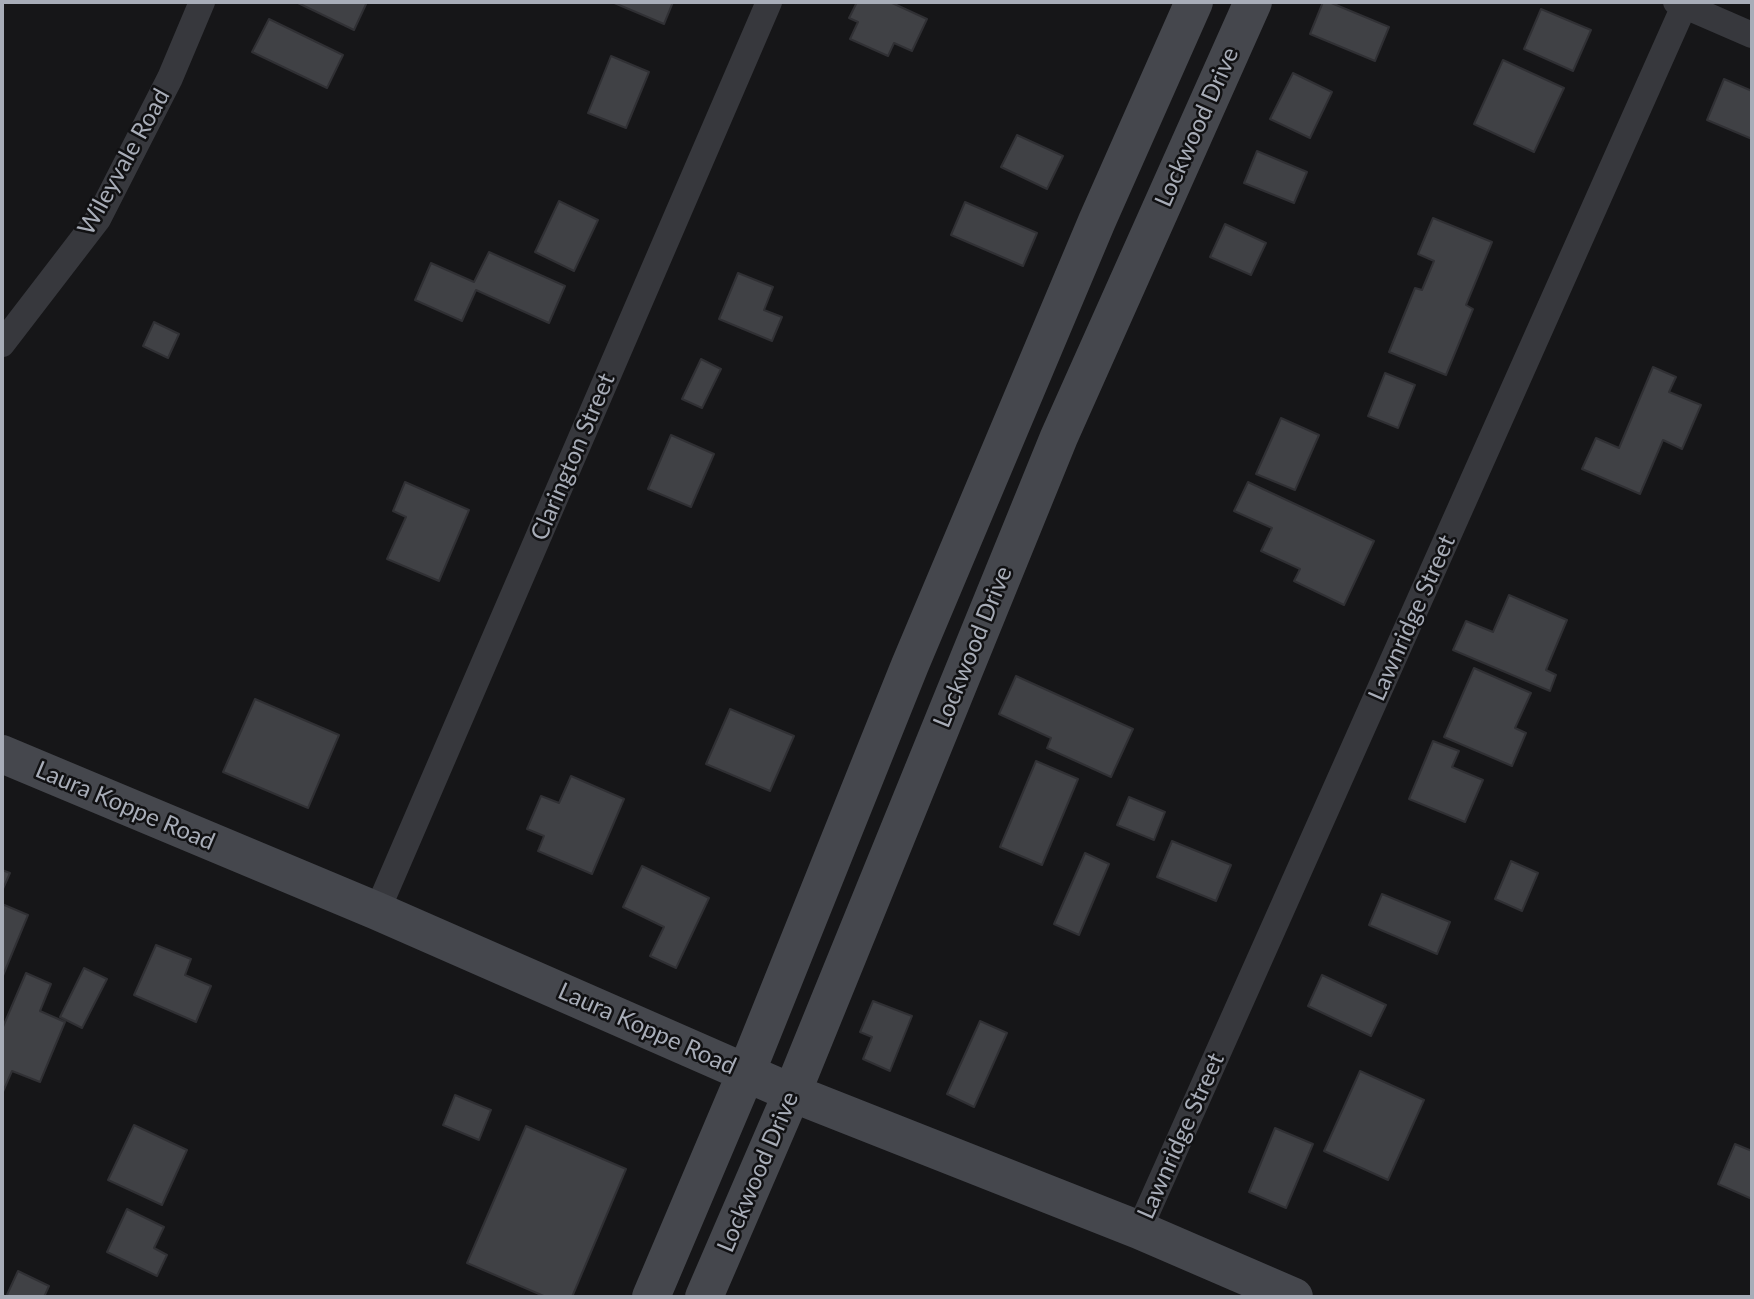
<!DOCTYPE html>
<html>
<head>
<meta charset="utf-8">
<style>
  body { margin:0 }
  #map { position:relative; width:1754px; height:1299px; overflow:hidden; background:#161618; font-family:Lato,sans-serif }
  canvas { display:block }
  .frame { position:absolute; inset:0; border:4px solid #a8adb8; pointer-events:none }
</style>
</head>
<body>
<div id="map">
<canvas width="1754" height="1299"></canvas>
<div class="frame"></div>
</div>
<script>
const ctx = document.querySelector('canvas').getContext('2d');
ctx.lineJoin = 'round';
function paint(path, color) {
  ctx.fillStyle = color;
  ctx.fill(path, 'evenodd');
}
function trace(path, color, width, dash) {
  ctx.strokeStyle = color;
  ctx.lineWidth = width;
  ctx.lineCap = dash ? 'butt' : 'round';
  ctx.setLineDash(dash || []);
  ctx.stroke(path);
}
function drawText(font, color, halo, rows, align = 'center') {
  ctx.font = font + ' Lato,sans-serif';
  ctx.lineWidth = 5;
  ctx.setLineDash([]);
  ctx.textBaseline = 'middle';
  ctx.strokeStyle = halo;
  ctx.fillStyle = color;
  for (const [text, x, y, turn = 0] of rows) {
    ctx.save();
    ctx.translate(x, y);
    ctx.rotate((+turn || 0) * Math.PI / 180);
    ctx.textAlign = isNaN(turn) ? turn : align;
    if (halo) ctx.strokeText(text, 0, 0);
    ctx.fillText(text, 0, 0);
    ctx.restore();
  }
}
const building = new Path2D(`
  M296 2H367L354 30Z
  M612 2H673L664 24Z
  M857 2H890L927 19 912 51 894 43 888 56 850 39 858 22 849 18Z
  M1323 2H1329L1389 27 1375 61 1310 34Z
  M1541 9 1591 30 1573 71 1524 49Z
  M269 19 343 55 327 88 252 52Z
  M611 56 649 72 626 128 588 113Z
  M1503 60 1564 88 1534 152 1474 124Z
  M1293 73 1332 92 1310 138 1270 119Z
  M1724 79 1752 91V139L1707 120Z
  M1017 135 1063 156 1047 189 1001 167Z
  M1257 151 1307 172 1294 203 1244 183Z
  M559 201 598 220 574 271 535 252Z
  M965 202 1037 233 1023 266 951 235Z
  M1433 218 1492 242 1466 305 1473 309 1446 375 1389 352 1415 288 1422 290 1434 261 1418 254Z
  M1225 224 1266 243 1251 275 1210 257Z
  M489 252 565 286 549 323 476 290 462 321 415 300 431 263 474 282Z
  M738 273 773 287 764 310 782 317 772 341 719 319Z
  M154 322 179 334 168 358 143 346Z
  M701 359 721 369 702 408 682 399Z
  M1653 367 1676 377 1669 392 1701 405 1682 449 1663 440 1640 494 1582 469 1596 438 1619 448Z
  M1385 373 1415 385 1398 428 1368 416Z
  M1281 418 1319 435 1295 490 1256 474Z
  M671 435 714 454 691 507 648 489Z
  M405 482 469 510 439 581 387 559 406 517 393 511Z
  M1248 482 1374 541 1344 605 1294 581 1300 569 1261 551 1272 528 1234 511Z
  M1509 595 1567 620 1546 670 1556 675 1550 691 1453 650 1466 621 1493 632Z
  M1474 668 1531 693 1515 728 1526 733 1512 766 1444 737Z
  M1016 676 1133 729 1111 777 1047 748 1051 738 999 714Z
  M255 699 339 735 308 808 223 772Z
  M730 709 794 736 770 791 706 764Z
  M1433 741 1459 751 1452 767 1483 780 1465 822 1409 799Z
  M1036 761 1078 779 1042 865 1000 847Z
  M571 776 624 799 592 874 538 851 544 836 527 829 541 796 559 803Z
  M1129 797 1165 812 1154 840 1117 825Z
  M1172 841 1231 865 1216 901 1157 877Z
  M1085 853 1109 864 1079 935 1054 924Z
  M1511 861 1538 873 1522 911 1495 899Z
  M642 866 709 898 676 968 650 956 664 927 623 907Z
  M2 870 10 873 2 891Z
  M1382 894 1450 922 1437 954 1369 925Z
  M2 904 28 915 2 978Z
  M156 945 191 959 185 975 211 986 196 1022 134 995Z
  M84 968 107 979 82 1028 60 1017Z
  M26 973 51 984 40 1011 65 1022 40 1082 12 1071 2 1094V1029Z
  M1322 975 1386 1005 1371 1036 1308 1006Z
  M873 1001 912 1016 890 1071 863 1059 872 1037 860 1032Z
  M980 1021 1007 1033 974 1107 947 1094Z
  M1360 1071 1424 1100 1388 1180 1324 1151Z
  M455 1095 491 1110 479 1140 443 1125Z
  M134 1125 187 1150 162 1205 108 1180Z
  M526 1126 626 1169 572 1297H546L467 1263Z
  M1275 1128 1313 1144 1286 1208 1249 1192Z
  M1735 1144 1752 1151V1199L1718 1184Z
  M127 1209 164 1227 154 1248 167 1255 157 1276 107 1252Z
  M18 1271 49 1286 44 1297H2V1294L6 1297Z`);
const street = new Path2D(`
  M1676 2 1752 35
  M2 344 98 219 170 78 202 2
  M377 911 769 2
  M1139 1230 1684 6`);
const secondary = new Path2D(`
  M2 754 377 911 792 1093 1139 1230 1294 1297
  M651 1297 746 1073 910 665 1097 221 1194 2
  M704 1297 792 1093 1059 437 1253 2`);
const streetNames = [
  ["Lockwood Drive",1197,127,-66],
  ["Wileyvale Road",124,162,-61],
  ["Clarington Street",573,457,-67],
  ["Lawnridge Street",1412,618,-66],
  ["Lockwood Drive",973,647,-68],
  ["Laura Koppe Road",125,806,23],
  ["Laura Koppe Road",647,1029,24],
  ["Lawnridge Street",1181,1136,-66],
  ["Lockwood Drive",758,1172,-67]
];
paint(building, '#404145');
trace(building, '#303034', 2);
trace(street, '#37383d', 26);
trace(secondary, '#45474d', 38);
drawText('24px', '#a8adb8', '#111113', streetNames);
</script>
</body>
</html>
